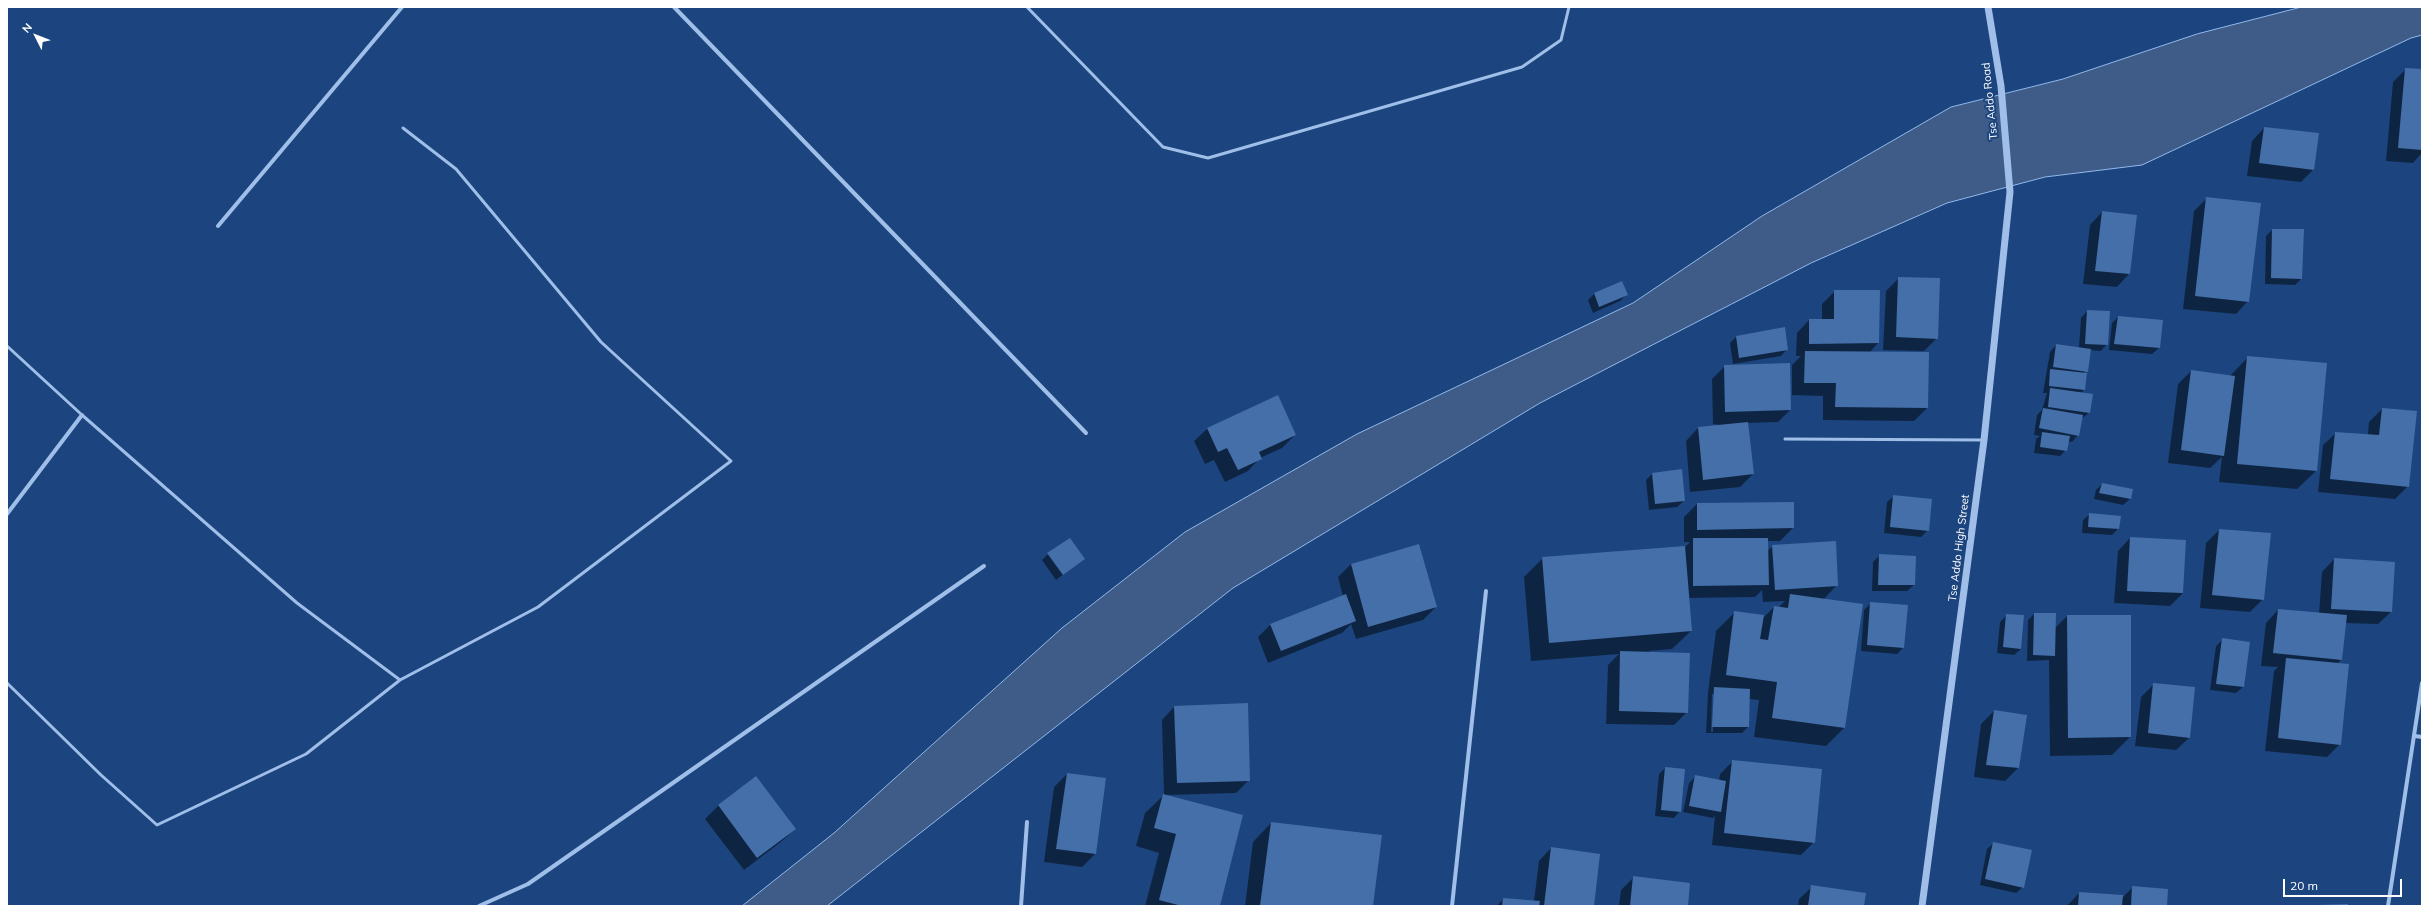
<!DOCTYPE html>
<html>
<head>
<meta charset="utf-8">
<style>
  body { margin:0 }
  #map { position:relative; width:2429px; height:913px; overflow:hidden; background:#1c457f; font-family:Mulish,sans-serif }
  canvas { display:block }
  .frame { position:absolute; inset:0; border:8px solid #fff; pointer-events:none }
  .north { position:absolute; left:16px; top:16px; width:40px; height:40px; -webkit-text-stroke:3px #1c457f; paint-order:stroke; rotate:312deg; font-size:11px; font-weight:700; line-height:16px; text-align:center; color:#fff }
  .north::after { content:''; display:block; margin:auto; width:14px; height:18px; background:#fff; clip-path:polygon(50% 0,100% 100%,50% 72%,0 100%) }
  .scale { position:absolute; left:2283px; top:879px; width:119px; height:18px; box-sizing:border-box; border:2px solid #fff; border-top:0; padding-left:5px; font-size:12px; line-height:14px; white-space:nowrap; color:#fff; -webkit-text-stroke:3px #1c457f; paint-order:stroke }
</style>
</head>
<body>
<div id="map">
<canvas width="2429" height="913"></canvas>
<div class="frame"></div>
<div class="north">N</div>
<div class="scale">20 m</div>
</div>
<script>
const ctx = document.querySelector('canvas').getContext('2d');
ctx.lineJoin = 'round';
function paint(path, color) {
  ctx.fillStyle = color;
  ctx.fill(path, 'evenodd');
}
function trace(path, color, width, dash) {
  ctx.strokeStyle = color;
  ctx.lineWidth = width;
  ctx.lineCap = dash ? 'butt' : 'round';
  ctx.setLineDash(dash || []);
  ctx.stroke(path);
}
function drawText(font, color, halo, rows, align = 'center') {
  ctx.font = font + ' Mulish,sans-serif';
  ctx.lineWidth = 4;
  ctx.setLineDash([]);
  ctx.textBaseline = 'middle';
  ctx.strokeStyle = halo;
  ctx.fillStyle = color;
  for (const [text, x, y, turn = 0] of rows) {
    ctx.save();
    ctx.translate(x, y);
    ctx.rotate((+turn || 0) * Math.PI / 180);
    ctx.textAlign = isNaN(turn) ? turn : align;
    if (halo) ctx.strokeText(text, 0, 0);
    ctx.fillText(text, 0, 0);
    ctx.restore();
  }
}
const water = new Path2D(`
  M2302 7H2422V35L2411 38 2142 165 2045 177 1947 203 1811 263 1540 403 1233 588 827 906H742L834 833 1062 628 1185 532 1357 434 1633 303 1762 216 1951 107 2063 79 2197 34Z`);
const shadow = new Path2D(`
  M2406 69 2422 70V153L2413 163 2386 161 2393 82Z
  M2264 128 2314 169 2301 182 2247 176 2252 141Z
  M2207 198 2248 301 2236 314 2183 309 2194 211Z
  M2102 212 2129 274 2117 287 2083 284 2090 225Z
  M2272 230 2301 279 2295 285 2265 284 2266 236Z
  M1899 278 1937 338 1924 351 1883 350 1886 291Z
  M1621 282 1626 295 1620 301 1593 313 1588 300 1594 294Z
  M1835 291H1879L1878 343 1869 353 1927 408 1914 421 1823 420V396L1792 395V365L1801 356H1796L1797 333 1809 320H1822V304Z
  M2087 311 2107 344 2101 351 2089 350 2084 374V390L2081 393 2089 413 2081 419 2078 435 2072 442 2068 441 2066 450 2060 456 2034 453 2036 439 2040 436 2034 435 2037 415 2042 410 2047 393H2043L2050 352 2056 345 2079 348 2081 318Z
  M2118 317 2162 321 2159 348 2152 354 2109 350 2112 323Z
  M1784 328 1787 349 1781 356 1733 364 1730 343 1736 337Z
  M2248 357 2316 471 2297 489 2219 482 2222 457 2210 468 2168 463 2178 384 2191 371 2230 376Z
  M1725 366 1790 410 1778 422 1747 423 1753 474 1740 487 1690 492 1686 441 1698 428 1726 426 1713 424 1712 379Z
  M1277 396 1295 435 1282 448 1260 458 1248 471 1225 482 1214 460 1205 464 1194 441 1207 429Z
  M2382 409 2408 486 2395 499 2318 492 2323 445 2336 433 2368 435 2369 422Z
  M1652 474 1684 501 1677 507 1649 510 1646 480Z
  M2102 484 2130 499 2123 505 2094 499 2096 490Z
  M1894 496 1928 530 1921 537 1884 533 1887 502Z
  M1697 504 1793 528 1780 541H1767V551L1773 546 1837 585 1823 600 1844 728 1826 746 1754 737 1759 700 1749 699 1748 727 1742 733H1706L1708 693 1716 631 1735 612 1762 619 1774 607 1778 608 1785 601 1763 602 1762 590 1755 597 1688 598 1691 631 1672 649 1649 651 1687 712 1674 725 1606 724 1608 665 1619 654 1531 661 1524 577 1543 558 1684 548 1690 542H1684V517ZM1712 694H1714L1713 732H1711Z
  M2090 514 2120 517 2118 529 2112 535 2082 533 2083 520Z
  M2219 530 2263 599 2250 612 2200 608 2206 543Z
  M2130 538 2183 593 2170 606 2114 603 2118 551Z
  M1048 554 1083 559 1056 580 1042 560Z
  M1880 555 1915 557 1914 585 1907 591H1872L1873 562Z
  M2334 559 2391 612 2378 624 2345 623 2342 659 2337 664 2340 744 2327 757 2265 751 2274 671 2278 667 2261 666 2266 623 2278 610 2319 614 2322 572Z
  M1351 564 1436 607 1423 620 1356 639 1351 624 1342 633 1268 663 1258 637 1271 624 1343 596 1338 577Z
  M1871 603 1903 648 1897 654 1861 651 1864 610Z
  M2034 614 2054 629 2067 616 2130 737 2112 755 2050 756 2049 660 2027 661 2028 620Z
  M2006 616 2021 649 2014 655 1997 653 2000 622Z
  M2223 639 2243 687 2236 693 2210 690 2216 646Z
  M2154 684 2189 738 2176 750 2135 746 2141 697Z
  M1174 707 1249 780 1236 793 1168 795 1219 906H1145L1159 853 1136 846 1145 813 1164 795 1162 720Z
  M1994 711 2026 715 2018 768 2005 781 1974 777 1981 724Z
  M1733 761 1814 842 1801 855 1712 845 1715 816 1713 818 1683 812 1689 783 1696 776 1719 780 1720 774Z
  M1665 768 1680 811 1674 818 1655 816 1659 774Z
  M1067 774 1105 779 1095 854 1082 867 1044 862 1054 787Z
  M756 778 795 829 782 841 744 870 705 819 718 806Z
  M1271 823 1372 906H1245L1253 842Z
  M1994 843 2023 887 2016 893 1980 885 1987 849Z
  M1551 848 1593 906H1497L1503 899 1534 901 1539 861Z
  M1634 877 1687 906H1619L1621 890Z
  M1812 887 1863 906H1798L1799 899Z
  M2133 887 2166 906H2067L2079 893 2122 898Z`);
const building = new Path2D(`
  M2405 68 2422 69V150L2398 148Z
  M2264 127 2319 133 2314 170 2259 163Z
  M2206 197 2261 203 2249 302 2195 296Z
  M2102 211 2137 215 2130 274 2095 271Z
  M2272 229H2304L2302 279 2271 278Z
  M1898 277 1940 278 1938 339 1896 337Z
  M1622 281 1628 295 1599 307 1594 293Z
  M1834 290H1880L1879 343 1809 344V319H1834Z
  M2087 310 2110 311 2108 345 2085 344Z
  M2118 316 2163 320 2160 348 2114 344Z
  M1785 327 1788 350 1739 358 1736 336Z
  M2056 344 2091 349 2088 372 2053 367Z
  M1805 351 1929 352 1928 408 1835 407 1836 383H1804Z
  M2247 356 2327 363 2317 471 2237 464Z
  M1790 363 1791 410 1725 412 1724 365Z
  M2050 369 2087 373 2085 390 2049 386Z
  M2191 370 2235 376 2224 456 2181 450Z
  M2050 388 2093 394 2090 413 2048 407Z
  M1278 395 1296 435 1259 452 1262 459 1238 470 1227 448 1218 452 1207 428Z
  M2043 408 2083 415 2079 436 2039 428Z
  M2382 408 2417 411 2409 487 2330 479 2335 432 2379 435Z
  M1748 422 1754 474 1703 480 1698 427Z
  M2042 432 2070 436 2067 451 2040 447Z
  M1682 469 1685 501 1655 504 1652 473Z
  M2102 483 2133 489 2131 499 2099 493Z
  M1893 495 1932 499 1929 531 1890 527Z
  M1794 502V528L1697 530V503Z
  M2089 513 2121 516 2119 529 2088 527Z
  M2219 529 2271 533 2264 600 2212 595Z
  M2130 537 2186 540 2183 593 2127 591Z
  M1070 538 1085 559 1063 575 1047 553Z
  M1693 538H1768L1769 585 1693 586Z
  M1836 541 1838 586 1775 590 1772 545Z
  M1419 544 1437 607 1368 627 1351 564Z
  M1685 546 1692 631 1549 643 1542 557Z
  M1879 554 1916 556 1915 585H1878Z
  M2334 558 2395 562 2392 612 2331 609Z
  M1346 594 1356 621 1281 651 1270 624Z
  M1790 594 1863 604 1845 728 1772 718 1777 682 1726 675 1734 611 1764 615 1760 639 1768 640 1774 606 1788 608Z
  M1870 602 1908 605 1904 648 1867 645Z
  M2278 609 2347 615 2342 660 2273 653Z
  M2034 613H2056L2055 656 2033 655Z
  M2006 614 2024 615 2021 649 2003 647Z
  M2067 615H2131V737L2068 738Z
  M2222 638 2250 642 2244 687 2216 684Z
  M1620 651 1690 653 1688 713 1619 711Z
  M2286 658 2349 664 2341 745 2278 738Z
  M2153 683 2195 687 2190 738 2148 733Z
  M1714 687 1750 689 1749 727H1712Z
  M1248 703 1250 781 1177 783 1174 706Z
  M1994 710 2027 715 2019 768 1986 765Z
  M1732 760 1822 769 1815 843 1724 833Z
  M1665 767 1685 769 1681 812 1661 810Z
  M1067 773 1106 778 1096 854 1056 849Z
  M1695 775 1726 781 1721 812 1689 806Z
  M756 776 796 829 757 858 718 805Z
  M1163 794 1243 815 1220 906H1182L1159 900 1176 834 1154 828Z
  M1271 822 1382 835 1373 906H1260Z
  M1993 842 2032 850 2024 888 1985 879Z
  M1551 847 1600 854 1594 906H1544Z
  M1633 876 1690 883 1688 906H1630Z
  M1811 885 1866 893 1864 906H1808Z
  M2132 886 2168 889 2167 906H2131Z
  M2079 892 2123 895 2122 906H2078Z
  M1503 898 1540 901 1539 906H1502Z
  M2348 904V906H2316V905Z`);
const service = new Path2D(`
  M1027 7 1163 147 1208 158 1522 67 1561 40 1569 7
  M7 346 82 415 297 603 400 680
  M1785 439 1983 440
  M7 683 101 775 157 825 306 754 400 680 538 607 731 461 601 342 456 169 403 128`);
const minor = new Path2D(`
  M674 7 1086 433
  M218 226 402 7
  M7 514 82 415
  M2415 736 2422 737
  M479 906 528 884 984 566
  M1021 906 1027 822
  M1452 906 1486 591
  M2388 906 2422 683`);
const tertiary = new Path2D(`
  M1922 906 1984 440 2010 192 2001 86 1988 7`);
const streetNames = [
  ["Tse Addo Road",1990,101,-96],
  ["Tse Addo High Street",1959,548,-83]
];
paint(water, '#3e5c87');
trace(water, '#92b9eb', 1);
paint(shadow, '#0007');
paint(building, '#446fa9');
trace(service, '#9fbfe9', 3);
trace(minor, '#9fbfe9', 4);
trace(tertiary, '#9fbfe9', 7);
drawText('11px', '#fff', '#1c457f', streetNames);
</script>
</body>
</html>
